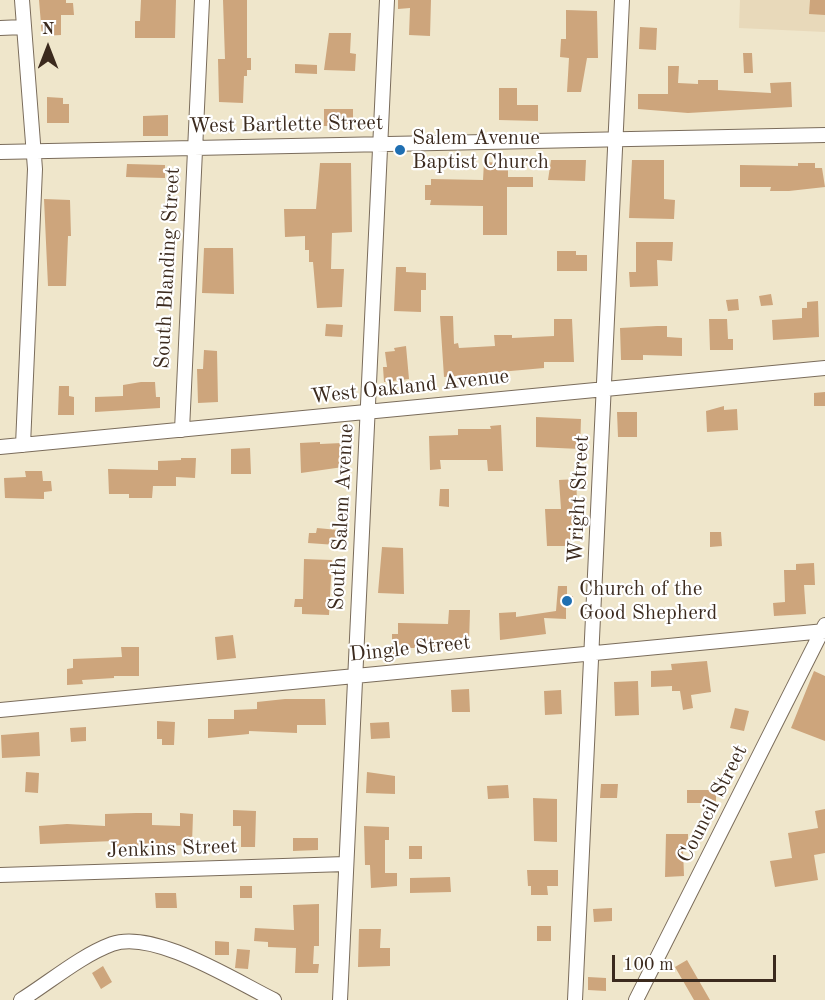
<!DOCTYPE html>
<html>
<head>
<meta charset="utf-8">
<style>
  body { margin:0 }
  #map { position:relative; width:825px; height:1000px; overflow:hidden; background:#efe6cb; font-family:"Old Standard TT",serif }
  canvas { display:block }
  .north { position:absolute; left:18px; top:18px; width:60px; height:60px; -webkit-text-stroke:4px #fff; paint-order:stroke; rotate:0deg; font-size:16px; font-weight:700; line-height:24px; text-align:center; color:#3b2a1e }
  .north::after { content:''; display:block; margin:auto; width:21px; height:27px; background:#3b2a1e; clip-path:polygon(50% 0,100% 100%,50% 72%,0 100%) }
  .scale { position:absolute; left:612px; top:955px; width:164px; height:27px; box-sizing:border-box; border:3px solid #3b2a1e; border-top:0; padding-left:8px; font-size:18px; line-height:21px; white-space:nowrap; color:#3b2a1e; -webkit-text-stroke:4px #fff; paint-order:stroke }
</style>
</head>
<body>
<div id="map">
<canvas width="825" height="1000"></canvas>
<div class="north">N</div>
<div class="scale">100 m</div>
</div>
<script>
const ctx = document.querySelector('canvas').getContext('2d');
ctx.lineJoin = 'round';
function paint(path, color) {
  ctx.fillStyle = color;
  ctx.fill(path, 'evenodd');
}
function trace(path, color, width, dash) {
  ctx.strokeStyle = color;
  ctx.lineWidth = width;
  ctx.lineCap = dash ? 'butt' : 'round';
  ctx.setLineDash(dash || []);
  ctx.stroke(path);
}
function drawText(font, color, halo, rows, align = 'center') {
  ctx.font = font + ' "Old Standard TT",serif';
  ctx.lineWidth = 4.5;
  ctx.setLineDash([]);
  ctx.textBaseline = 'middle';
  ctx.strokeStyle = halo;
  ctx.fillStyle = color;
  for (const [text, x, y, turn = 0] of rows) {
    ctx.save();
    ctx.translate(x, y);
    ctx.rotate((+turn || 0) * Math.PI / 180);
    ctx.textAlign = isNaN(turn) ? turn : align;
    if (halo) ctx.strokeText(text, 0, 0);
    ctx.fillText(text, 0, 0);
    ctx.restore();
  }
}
const built = new Path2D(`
  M740 0H825V32L739 28Z`);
const building = new Path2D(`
  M39 0H66V3H73L74 15H61V35L42 36Z
  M141 0H176L175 38H135V21H140Z
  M223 0H247V58H251V70H247V76H244L243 103 219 102 218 59H225Z
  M398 0H431L430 36 409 35 410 8 398 9Z
  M810 0H825V15L809 14Z
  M566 10 597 11 598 58H587L581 92H567L569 58 560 57 561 39H566Z
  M640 27 657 28 656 50 639 49Z
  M329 33H351L350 53 356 54 355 71 324 70Z
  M743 53H752L753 73H744Z
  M295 64 317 65V74L295 73Z
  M668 66H679L678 83 698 84V80H718V90L771 93 770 83 791 82 792 107 688 113 638 109V94H668Z
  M499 88H517V105H538V121L499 120Z
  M47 97 63 98V104H69V123H47Z
  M324 109H353V126H324Z
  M168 115V136H143V116Z
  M551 160H586L585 181 548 180Z
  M632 160H664V199L675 200 674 219 629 218Z
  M484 162 508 163V177H533V187H507V235H483V206L430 205 431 200H425V185H431V179L483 180Z
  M320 163H351L352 232 332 233 331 269H344L342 307 317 308 313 262H309V250H305V236L285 237 284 209H316Z
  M798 163H815V168H822L825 187 789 191H770L771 187H740V165L798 166Z
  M127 164 165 165V178L126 177Z
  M44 199 70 200 71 236H68L66 286H48Z
  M636 242H673L672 261 657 260 658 286 630 287 629 272H636Z
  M204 248H233L234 294 202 293Z
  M557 251H576V255H587V271H557Z
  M396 267H406V272L426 273V290H421V312L394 311Z
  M771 294 773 305 761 306 759 296Z
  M738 299 739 310 728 311 726 300Z
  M818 301 819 337 773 340 772 320 802 318V308H807V302Z
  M440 316H453L454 344 458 343 459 348 495 346 494 335H512V338L554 336V319H572L574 362H544V368L444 377Z
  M709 319H727L728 339H733V350H710Z
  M326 324 343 325 342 337 325 336Z
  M657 326H667V337L682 338V356L643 355V360H621L620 328Z
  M406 346 409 379 384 382 383 367H387L385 352 395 351 394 348Z
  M204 350 217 351 218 402 198 403 197 369H203Z
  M141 382H155L156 397H160V408L95 412V397L123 396V385Z
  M59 386H69V396L74 397V415H58Z
  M825 392V406H814V393Z
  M724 406V410L737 409 738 430 707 432 706 411Z
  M617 412H637V437H618Z
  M536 417 581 419 580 449 536 447Z
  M501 425 503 471H488L487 460H440L441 469 430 470 429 436 458 435V429H491L490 426Z
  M320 442V444L342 443 343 467 301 473 300 443Z
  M250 448 251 474H231V449Z
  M181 458H196L195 478 176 477V486H153L152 498H129V494H109L108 469 158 470V461L181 460Z
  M25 471H42L43 481H51L52 491 44 492V499L5 498 4 478 26 477Z
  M576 479 577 500H574L573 525H570V546H547L545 509H561L559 480Z
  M440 489H449V507L439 506Z
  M317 528 338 530 336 545 308 543 309 533H316Z
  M710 532H721L722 546 710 547Z
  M382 547 403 548 404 594 378 593Z
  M304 559 332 560 329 615 302 614V607H294L295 599H303Z
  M814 563 815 585H804L806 614 774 616 773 603 785 602 784 570H796V564Z
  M558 586H567V596H573L572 606H566V619L544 618 546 634 500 640 499 613 516 612V617L556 611Z
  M449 610H470L469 643H438V648H402V654L389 655 388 646H392V634H398V623L448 624Z
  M233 635 236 658 217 660 215 637Z
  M121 647H139V676H114V678L82 680 83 684 67 685V669L73 668V659L122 657Z
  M707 661 711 692 691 695 693 708 683 710 680 691H672V686L651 687V671L672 670 671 664Z
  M814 671 825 676V741L791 728Z
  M638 681 639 715 615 716 614 682Z
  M469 689 470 712H452L451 690Z
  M561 690 562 714 545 715 544 691Z
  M285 699H325L326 725H297V733L249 731V734L208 738V719H234V710L257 709V702Z
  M735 708 749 711 744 731 730 728Z
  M157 721 175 722 174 745H162V739H157Z
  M389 722 390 738 371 739 370 723Z
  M86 727V741L71 742 70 728Z
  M39 732 40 756 2 758 1 735Z
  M26 772 39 773 38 793 25 792Z
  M367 772 395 776V794L366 793Z
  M601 784H618L617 798H600Z
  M508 785 509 798 488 799 487 786Z
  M687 790H716V803H687Z
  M533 798 557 799V842L534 841Z
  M825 809V853L814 855 818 880 775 887 770 861 792 858 788 833 818 828 815 811Z
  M233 810 256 811 255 847H241V826H233Z
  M136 813H152V825L180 826V813L193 814 192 845 114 847V841L40 844 39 826 67 824 105 826V814Z
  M364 826 389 827V840H385V873H397V886L371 888 370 865H365Z
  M666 834H688V849H683L684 876 665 877Z
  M293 838H318V850L293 851Z
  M409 846H422V859H409Z
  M527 870H558V886H547L548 895H531V886H528Z
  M450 877 451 892 410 893V878Z
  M240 886H252V898H240Z
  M155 893H176L177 908H156Z
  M319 904V946H314L313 964H319L318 973H295L296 948 268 947V942L254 941 255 928 294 930 293 905Z
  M612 908V921L594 922 593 909Z
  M537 926H551V941H537Z
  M359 929H381L380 948H390V966L358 967Z
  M215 941 229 942V955H215Z
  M237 949 250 950 248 969 235 968Z
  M687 960 710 1000H694L675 967Z
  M103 966 112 982 101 989 92 973Z
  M588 977 606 978V991L588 990Z`);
const minor = new Path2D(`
  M22 0 35 169 23 445
  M0 28 24 27
  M0 152 825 135
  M182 430 202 0
  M0 447 825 368
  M0 710 825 631
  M0 875 346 864
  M21 1000C50 982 80 956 112 944 154 929 235 981 274 1000
  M340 1000 387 0
  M575 1000 622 0
  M636 1000 825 625`);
const markers = [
  [400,150,6,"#1f6fb2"],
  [567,601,6,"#1f6fb2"]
];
const streetNames = [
  ["West Bartlette Street",286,125,-1],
  ["South Blanding Street",168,268,-87],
  ["West Oakland Avenue",410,387,-6],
  ["Wright Street",579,499,-87],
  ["South Salem Avenue",342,517,-87],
  ["Dingle Street",410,649,-6],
  ["Council Street",713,804,-63],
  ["Jenkins Street",172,849,-2]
];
const poiNames = [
  ["Salem Avenue",412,138],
  ["Baptist Church",412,162],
  ["Church of the",579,589],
  ["Good Shepherd",579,613]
];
paint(built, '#e8d9ba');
paint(building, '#cda57c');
trace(minor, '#7a6c5b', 16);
trace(minor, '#fff', 14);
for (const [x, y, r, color] of markers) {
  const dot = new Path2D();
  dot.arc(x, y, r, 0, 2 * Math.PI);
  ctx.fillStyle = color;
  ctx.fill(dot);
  trace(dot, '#fff', 2);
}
drawText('21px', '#3b2a1e', '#fff', streetNames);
drawText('21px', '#3b2a1e', '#fff', poiNames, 'left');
</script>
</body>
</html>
